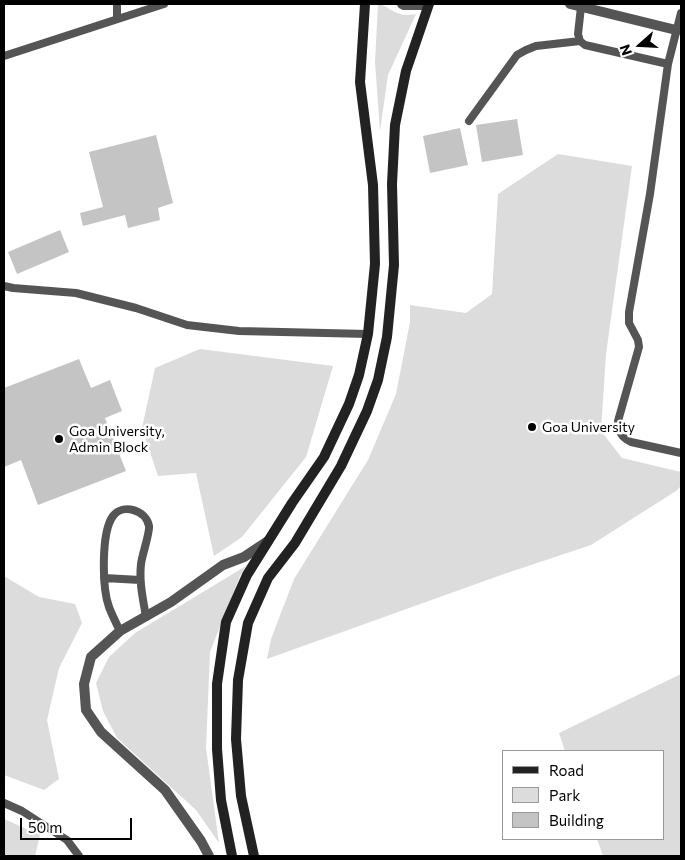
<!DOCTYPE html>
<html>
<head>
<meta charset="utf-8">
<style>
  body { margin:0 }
  #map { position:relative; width:685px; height:860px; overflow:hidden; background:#fff; font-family:Commissioner,sans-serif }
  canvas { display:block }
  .frame { position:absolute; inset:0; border:5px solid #000; pointer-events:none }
  .legend { position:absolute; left:502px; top:750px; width:162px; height:90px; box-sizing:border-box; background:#fff; border:1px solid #999; margin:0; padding:6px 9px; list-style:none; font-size:15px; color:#000 }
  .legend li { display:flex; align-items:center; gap:10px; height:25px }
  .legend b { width:25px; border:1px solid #999 }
  .north { position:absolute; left:615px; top:20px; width:50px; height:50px; -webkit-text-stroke:4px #fff; paint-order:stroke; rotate:251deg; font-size:14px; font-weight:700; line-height:20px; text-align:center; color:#000 }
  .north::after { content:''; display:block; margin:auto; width:18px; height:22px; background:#000; clip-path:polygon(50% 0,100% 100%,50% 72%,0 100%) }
  .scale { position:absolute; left:20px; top:818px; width:112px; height:22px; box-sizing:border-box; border:2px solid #000; border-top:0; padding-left:6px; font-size:15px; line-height:18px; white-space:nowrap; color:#000; -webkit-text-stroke:4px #fff; paint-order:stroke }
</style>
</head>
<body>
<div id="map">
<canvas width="685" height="860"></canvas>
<div class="frame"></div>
<ul class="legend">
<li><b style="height:6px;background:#222"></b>Road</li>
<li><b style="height:14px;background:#dcdcdc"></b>Park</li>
<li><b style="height:14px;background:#c4c4c4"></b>Building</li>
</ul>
<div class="north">N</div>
<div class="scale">50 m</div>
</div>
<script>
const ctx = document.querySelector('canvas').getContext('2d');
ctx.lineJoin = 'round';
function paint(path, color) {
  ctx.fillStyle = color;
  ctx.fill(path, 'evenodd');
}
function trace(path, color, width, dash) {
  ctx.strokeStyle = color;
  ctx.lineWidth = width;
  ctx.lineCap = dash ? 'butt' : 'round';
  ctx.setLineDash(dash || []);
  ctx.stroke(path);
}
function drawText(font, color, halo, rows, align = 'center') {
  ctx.font = font + ' Commissioner,sans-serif';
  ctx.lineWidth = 5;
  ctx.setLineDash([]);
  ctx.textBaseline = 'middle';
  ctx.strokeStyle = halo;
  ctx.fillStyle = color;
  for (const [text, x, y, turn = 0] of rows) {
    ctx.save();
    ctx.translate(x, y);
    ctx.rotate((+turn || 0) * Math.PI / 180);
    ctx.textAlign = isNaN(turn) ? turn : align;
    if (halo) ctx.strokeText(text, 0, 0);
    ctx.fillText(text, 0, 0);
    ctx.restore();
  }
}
const green = new Path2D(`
  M378 4H381C395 12 399 17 416 14L388 75 380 131 375 62Z
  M558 154 632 166 606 354 601 431 622 458 681 472V486L676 491 591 545 504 574 267 659 271 639 294 579 368 460 396 394 410 322V305L466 313 492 294 498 194Z
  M200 349 333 366 306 457 242 537 214 556 196 473 158 476 142 428 155 368Z
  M246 566 240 576 210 652 206 748 219 843 196 810 117 738 103 711 96 683 109 657 135 633Z
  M4 576 39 597 75 604 82 623 59 668 47 720 59 779 44 790 4 775Z
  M681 674V856H603L597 839H664V751H565L559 733Z
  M4 819 40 835 35 856H4Z`);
const building = new Path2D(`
  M517 119 523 155 482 162 476 125Z
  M460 128 468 165 430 173 423 136Z
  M156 135 173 203 158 208 160 220 128 228 125 215 83 226 80 213 103 207 89 152Z
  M60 230 69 252 17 274 8 252Z
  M79 359 91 388 110 380 122 411 105 418 126 471 38 505 21 460 4 467V388Z`);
const lane = new Path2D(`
  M117 4V19
  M581 7 578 34 580 41 585 45 668 64 681 13
  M4 56 164 4
  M668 64 650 194 629 312V323L638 340 639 347 618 421C619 432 621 437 631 442L681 453
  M469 121 517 55 526 50 536 46 580 41
  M4 286 13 288 76 293 136 308 187 325 239 331 368 334
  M104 578 140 580
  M120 631C116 623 112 615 109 607 102 588 101 532 113 516 123 503 146 510 149 526 150 533 142 555 141 564 139 582 143 599 146 617
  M4 803 22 811 67 840 79 856`);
const street = new Path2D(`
  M402 4 404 5H428
  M570 4 676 30 681 29
  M209 856 201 841 165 790 101 732 86 710 84 684 91 657 120 631 171 602 223 565 244 557 268 541`);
const secondary = new Path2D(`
  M232 856 221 800 217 749V684L226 622 247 575 292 503 324 457 349 404 359 375 368 334 375 264 373 185 360 82 365 4
  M254 856 241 796 236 739 238 680 248 623 268 578 295 543 341 466 367 411 378 380 387 337 394 265 392 184 395 125 406 71 429 4`);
const markers = [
  [532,427,5,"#000"],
  [59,439,5,"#000"]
];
const poiNames = [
  ["Goa University",542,427],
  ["Goa University,",69,431],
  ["Admin Block",69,447]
];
paint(green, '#dcdcdc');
paint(building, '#c4c4c4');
trace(lane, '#555', 8);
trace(street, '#555', 10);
trace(secondary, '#222', 10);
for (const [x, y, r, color] of markers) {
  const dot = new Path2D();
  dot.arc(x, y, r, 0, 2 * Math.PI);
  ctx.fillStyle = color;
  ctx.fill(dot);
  trace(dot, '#fff', 2);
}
drawText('14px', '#000', '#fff', poiNames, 'left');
</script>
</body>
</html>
